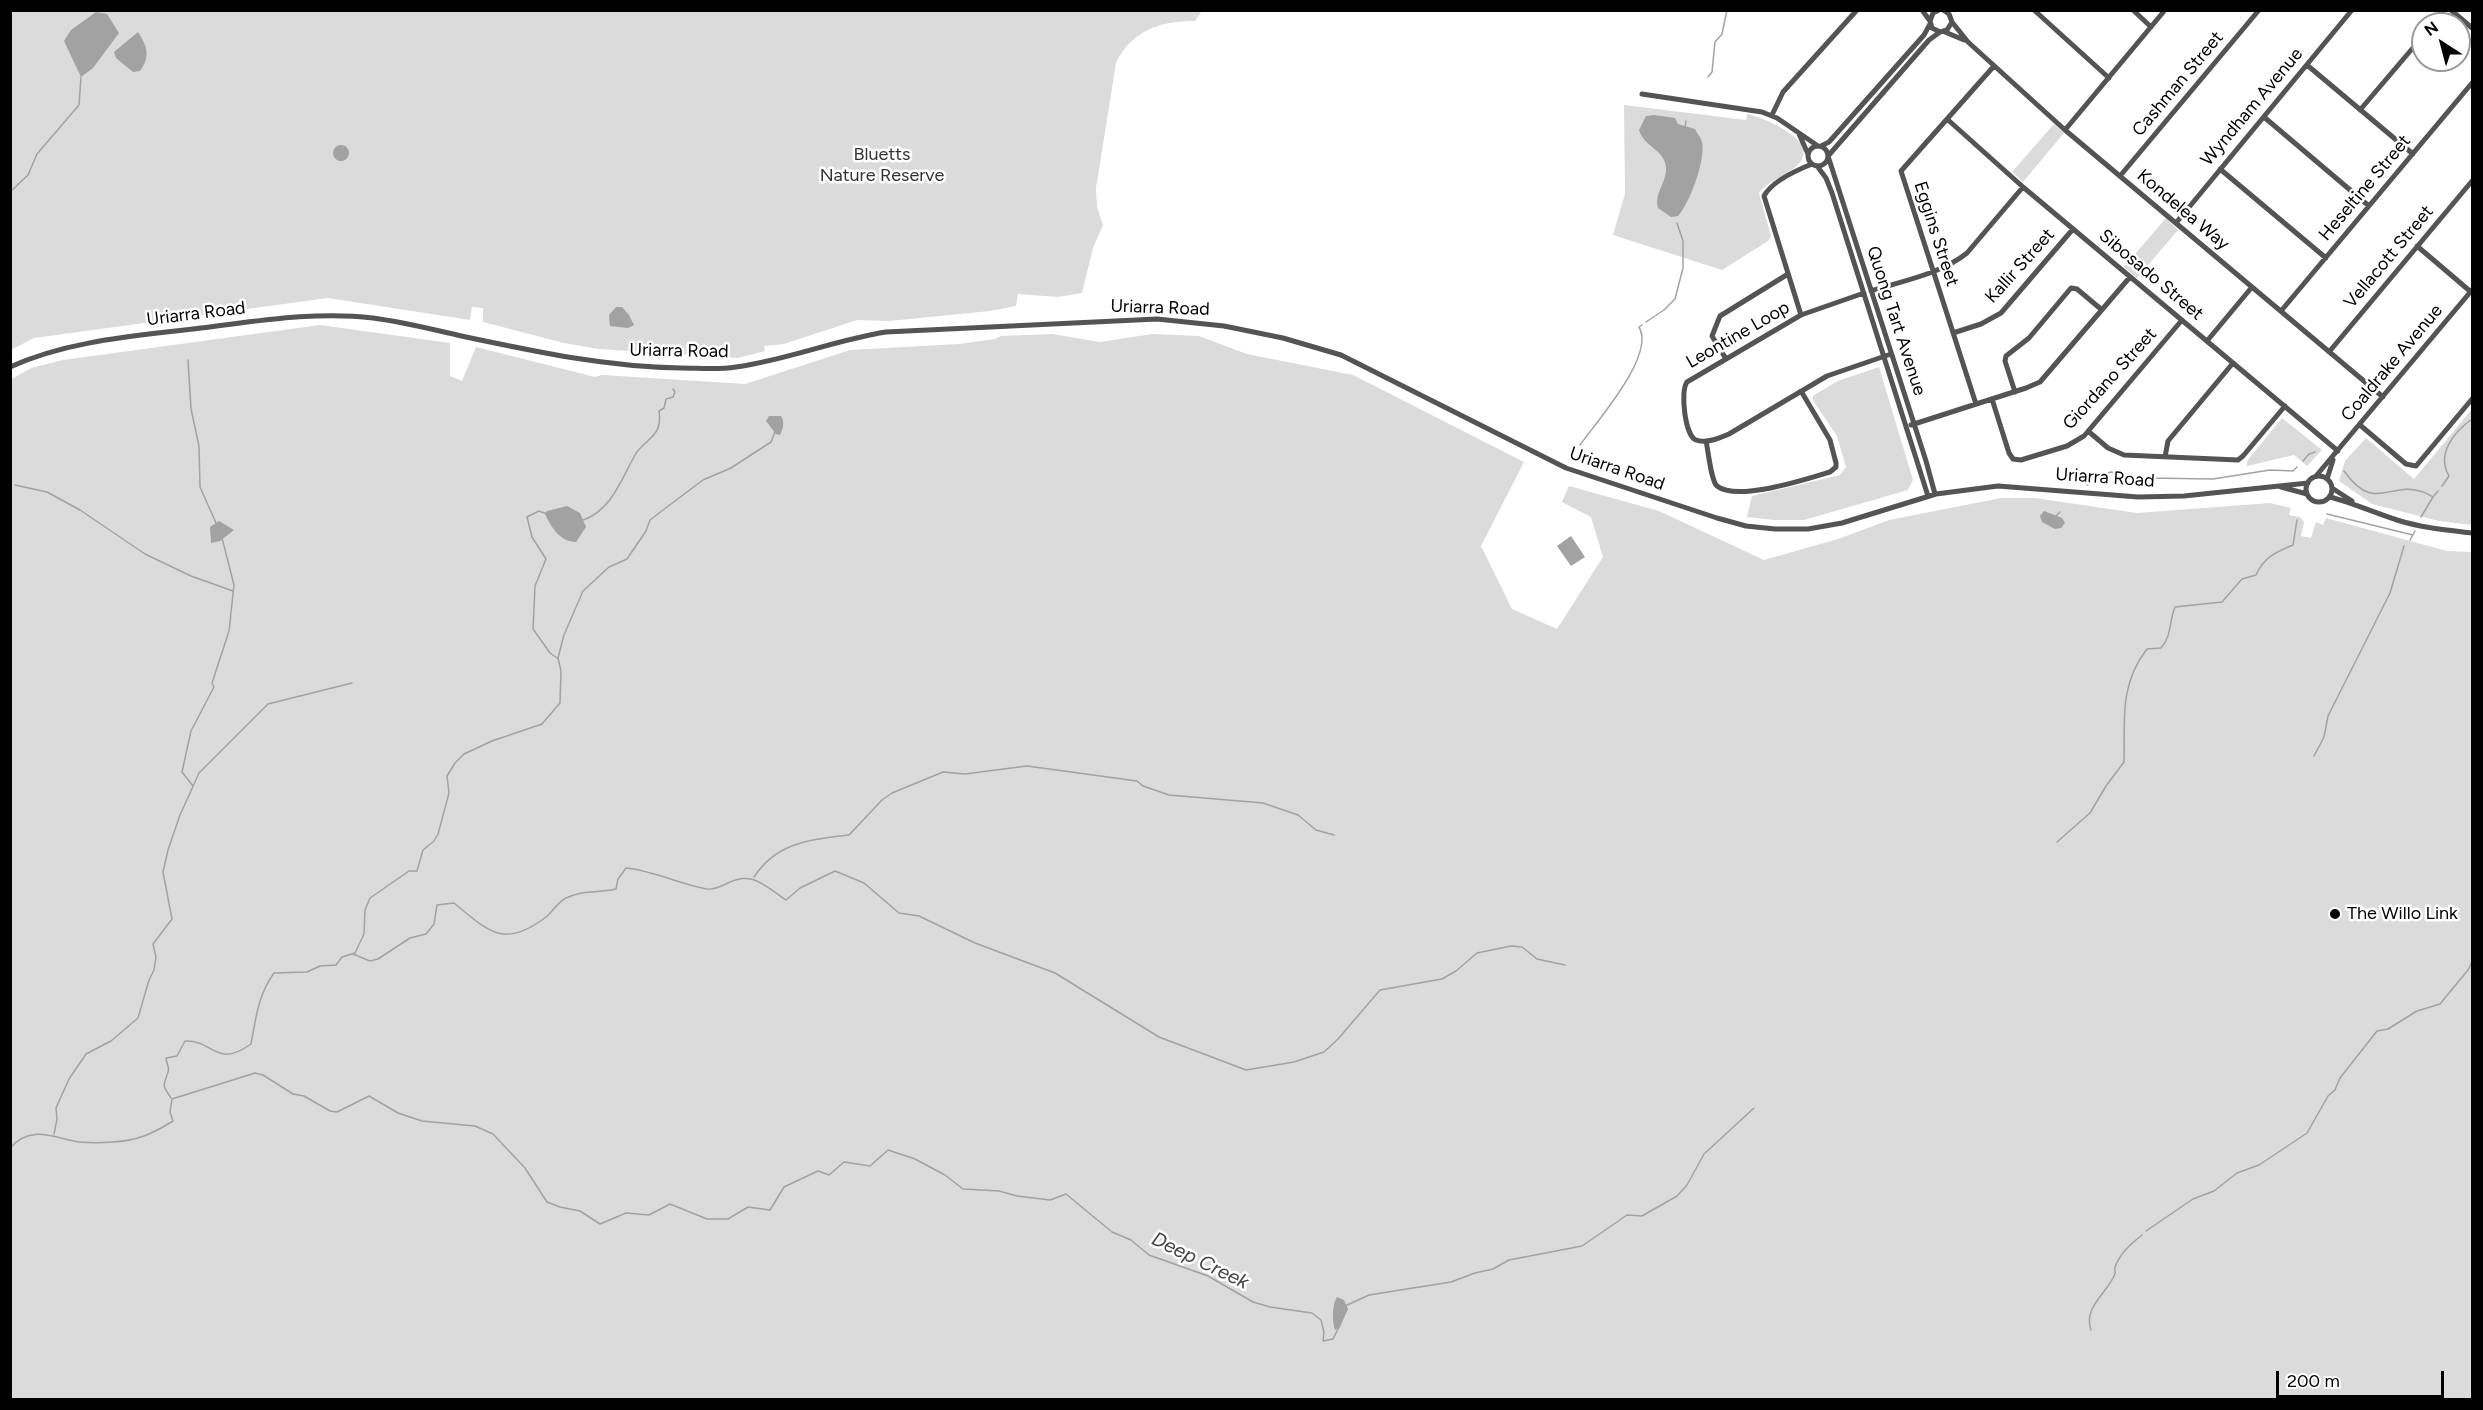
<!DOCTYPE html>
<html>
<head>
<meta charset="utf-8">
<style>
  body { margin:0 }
  #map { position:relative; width:2483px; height:1410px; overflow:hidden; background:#fff; font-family:Figtree,sans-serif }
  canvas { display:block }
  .frame { position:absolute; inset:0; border:12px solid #000; pointer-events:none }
  .north { position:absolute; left:2411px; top:12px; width:60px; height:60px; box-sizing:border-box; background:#fff; border:2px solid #999; border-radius:50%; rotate:324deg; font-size:16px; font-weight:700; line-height:24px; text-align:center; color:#000 }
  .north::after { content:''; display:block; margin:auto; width:21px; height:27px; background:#000; clip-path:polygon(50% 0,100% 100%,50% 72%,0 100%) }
  .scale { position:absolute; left:2276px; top:1371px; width:168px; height:27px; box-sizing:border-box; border:3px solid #000; border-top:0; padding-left:8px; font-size:18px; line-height:21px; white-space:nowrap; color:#000; -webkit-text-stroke:4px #fff; paint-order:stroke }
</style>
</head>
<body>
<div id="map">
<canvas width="2483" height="1410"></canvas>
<div class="frame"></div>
<div class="north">N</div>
<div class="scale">200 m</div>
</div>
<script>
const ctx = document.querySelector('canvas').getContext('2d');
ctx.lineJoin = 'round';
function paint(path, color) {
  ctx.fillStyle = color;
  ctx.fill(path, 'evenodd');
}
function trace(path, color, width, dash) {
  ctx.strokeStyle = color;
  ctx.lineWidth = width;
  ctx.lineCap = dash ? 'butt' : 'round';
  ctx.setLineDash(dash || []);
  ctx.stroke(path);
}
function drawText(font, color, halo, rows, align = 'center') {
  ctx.font = font + ' Figtree,sans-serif';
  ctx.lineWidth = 5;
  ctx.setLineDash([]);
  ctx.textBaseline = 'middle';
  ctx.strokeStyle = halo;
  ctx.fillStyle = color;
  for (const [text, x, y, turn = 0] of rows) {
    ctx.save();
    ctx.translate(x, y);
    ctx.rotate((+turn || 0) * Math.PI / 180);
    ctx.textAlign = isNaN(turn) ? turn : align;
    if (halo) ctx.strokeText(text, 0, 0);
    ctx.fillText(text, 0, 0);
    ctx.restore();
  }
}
const green = new Path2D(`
  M11 11H1202L1195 21C1160 21 1132 30 1116 63L1096 188 1097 207 1103 225 1093 248 1082 293 1058 297 1018 294 1016 306 990 311 889 321 857 320 784 344 764 346 765 351 738 358 599 349 564 343 483 322V308L472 307 470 320 328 298 34 338 11 350Z
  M1624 105 1746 120 1747 114C1762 117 1817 139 1801 161 1791 175 1769 179 1759 193L1771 236 1768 241 1722 270 1613 235 1625 194Z
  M2054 124 2064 133 2023 182 2012 172Z
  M2166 218 2178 230 2137 278 2124 267Z
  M320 325 450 343V376L462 381 476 347 595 377 602 375 745 384 850 350 959 344 995 339 1001 336 1052 334 1100 342 1152 334 1199 336 1247 354 1353 375 1524 462 1481 546 1512 609 1557 629 1603 557 1591 517 1562 502 1569 486 1659 511 1764 560 1838 539 1889 520 2001 498H2035L2137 513 2270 503 2291 508 2289 515 2300 517 2304 522 2301 536 2311 538 2316 522 2323 525 2326 518 2447 551 2472 552V1399H11L10 380 31 368 63 360Z
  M1879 367 1913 480 1908 490 1804 520H1774L1747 517 1752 496 1840 475 1846 467 1837 436 1812 399 1814 395 1838 381Z
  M2472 409V525L2439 521 2372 504 2339 481 2345 461 2366 438 2414 479Z
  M2282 418 2322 450 2307 466 2294 455 2247 466V461Z`);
const water = new Path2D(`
  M96 12 107 14 119 33 93 68 81 77 64 41 71 30Z
  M138 32C147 46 151 56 140 71L133 72 116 58 114 52Z
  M1654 115 1675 118 1678 124 1695 129C1697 133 1701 138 1702 142 1706 159 1690 203 1678 216L1671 217 1658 208C1654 192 1667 183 1666 167 1664 149 1644 147 1639 130L1646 116Z
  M333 153a8 8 0 1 1 16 0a8 8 0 1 1-16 0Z
  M616 307H622L629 315 634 325 628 328 610 326 609 315Z
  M769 416H781C785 422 783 429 780 435L776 434 766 421Z
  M567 506 580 513 586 527 576 542C560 542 551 527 545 514L547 511Z
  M2044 511 2062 518 2065 523 2061 528 2055 529 2042 522 2040 516Z
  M219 521 234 530 220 541 211 543 210 527Z
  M1571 536 1585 557 1571 566 1557 546Z
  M1337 1297 1344 1300 1348 1309 1340 1327 1335 1330C1332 1322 1332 1304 1337 1297Z`);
const stream = new Path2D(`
  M1708 77 1712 72 1715 42 1722 34 1727 10
  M1685 128 1686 121
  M10 192 28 175 37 154 79 105 81 77
  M1646 322 1664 310 1675 299 1683 268V241L1677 223
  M188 360 191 409 199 446 200 487 216 523
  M1580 445C1597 421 1656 355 1639 327L1642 325
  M2303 461 2309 454 2315 452
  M2344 471C2374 513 2388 482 2420 491 2425 492 2429 495 2433 497L2438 491
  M15 485 47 492 80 510 145 554 191 576 233 591
  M2087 485 2095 477 2111 472 2148 478 2213 479 2270 470 2293 471 2297 467
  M2442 486 2449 476C2436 454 2454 432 2472 419
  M547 514 539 511 527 517 532 537 546 559 535 586 533 629 550 653 557 658
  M2327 514 2413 535
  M2055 517 2060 512
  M2421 517 2433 497
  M583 520C611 511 622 478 635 455 645 438 663 438 659 411L664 408 666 399 673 397 675 392 673 389
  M2410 540 2415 531
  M2314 756 2324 737 2328 716 2390 593 2404 546
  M193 786 182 772 191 731 214 687 212 683 229 631 234 585 222 538
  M2057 842 2090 813 2106 786 2124 762C2125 720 2119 685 2147 649L2161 648C2172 636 2169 621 2175 607L2222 602 2242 579 2256 575C2264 557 2276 552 2293 545L2297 520
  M754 877C777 842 809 840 849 835L882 800 892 793 943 772 965 774 1027 766 1137 781 1143 786 1169 795 1263 803 1298 815 1316 830 1334 835
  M353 954 370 961 378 959 410 938 426 934 434 924 437 905 454 903C489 932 504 949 546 917 553 911 558 902 566 898 582 890 599 893 616 889L618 879 626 868C655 871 679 884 707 889 714 890 722 886 728 883 752 870 766 887 786 900L800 888 835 871 864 883 899 913 919 916 975 943 1055 973 1159 1037 1246 1070 1294 1062 1324 1052 1338 1039 1380 990 1442 979 1456 971 1477 953 1511 946 1522 947 1537 959 1565 965
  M171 1098C162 1084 163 1088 168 1072 170 1067 166 1063 166 1058L177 1056 185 1041C214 1040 216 1069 251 1044 256 1018 258 995 274 973L307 972 320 966 336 965 342 957 355 953 364 934 365 910 370 898 409 871H417L423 850 434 841 438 834 449 793 447 776 455 763 464 754 492 741 542 724 560 703 561 671 558 658 564 635 583 591 609 567 627 559 646 531 650 520 667 507 703 480 731 468 771 442 775 432
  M54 1134 57 1119 56 1108 69 1079 86 1054 111 1041 138 1018 149 980 154 970 156 957 153 944 172 919 163 872 168 850 180 815 199 773 268 704 352 683
  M10 1148C31 1124 54 1138 79 1142 90 1143 102 1143 112 1142 137 1141 152 1134 173 1121L170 1112 172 1099 255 1073 263 1075 293 1094 304 1096 330 1111 337 1112 369 1096 398 1113 422 1121 475 1126 493 1134 525 1168 547 1202 560 1207 580 1211 600 1224 626 1213 649 1215 670 1204 707 1219H728L748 1207 770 1210 784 1187 818 1171 829 1175 844 1162 870 1166 888 1150 915 1159 945 1175 963 1189 999 1191 1017 1196 1050 1200 1066 1194 1112 1232 1131 1240 1149 1255 1208 1276 1253 1302 1270 1307 1312 1313 1321 1320 1324 1332 1323 1341 1333 1339 1339 1327
  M2146 1231 2193 1199 2214 1191 2237 1173 2259 1165 2307 1133 2328 1096 2335 1090 2340 1078 2377 1031 2388 1029 2417 1011 2440 1004 2468 970 2472 962
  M1345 1306 1369 1295 1451 1282 1475 1273 1493 1269 1509 1260 1582 1246 1627 1215 1642 1216 1677 1196 1687 1185 1704 1154 1754 1108
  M2091 1330C2083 1308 2106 1294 2114 1276 2117 1270 2114 1274 2115 1267 2120 1253 2132 1243 2142 1235`);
const minor = new Path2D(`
  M1922 10 1930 21
  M1939 10 1933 13 1930 21 1932 28 1940 32 1947 30 1952 22 1949 14 1943 10
  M2034 10 2109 78
  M2133 10 2151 27
  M2451 10 2472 28
  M1952 22 1968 42 2065 130 2383 397
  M2433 24 2444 10
  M1945 32 1964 40
  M2307 65 2413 154
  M1642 94 1762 112 1777 118 1818 146
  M2360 110 2423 36
  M1772 115 1783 92 1857 10
  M2264 117 2369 206
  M1947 119 2023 187 2338 451
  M2065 130 2165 10
  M1799 134 1808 154
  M1808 156a10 10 0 1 1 20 0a10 10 0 1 1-20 0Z
  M1821 146 1829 142 1924 35 1930 24
  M1828 156 1926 461 1935 494
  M1828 156 1929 40 1940 32
  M1817 166 1826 178 1832 193 1928 496
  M2220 169 2326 258
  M2120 176 2259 10
  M2176 223 2352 10
  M2417 246 2471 292
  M1871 291C1902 281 1941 274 1967 253L2023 187
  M1864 293 1801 315 1687 382C1680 391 1685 436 1696 440 1706 444 1720 438 1729 434L1827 376 1891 354
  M2281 311 2472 83
  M1801 315 1764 196C1772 181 1797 170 1812 164
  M1953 333 1981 324 2001 313 2073 229
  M2207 341 2252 287
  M2329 352 2472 181
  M1726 359 1712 336 1720 316 1788 274
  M10 367C69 340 137 336 201 328 258 321 315 311 373 318 404 322 435 330 466 337 537 352 608 367 681 368 699 368 718 370 736 367 787 360 835 340 886 332L1157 319 1224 326 1283 338 1341 355 1566 468 1717 518 1746 526 1775 529H1808L1842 523 1936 494 1998 486 2138 497 2184 496 2308 483
  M2015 392 2005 361 2006 356 2029 338 2071 288 2077 289 2102 310
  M1992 399 2009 453 2013 459 2021 460 2067 446 2084 436 2182 320
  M1976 404 1901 171 1994 66
  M1911 425 2026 388 2040 382 2130 277
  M2360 425 2406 464 2416 466 2472 399
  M2088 431 2108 448 2124 455 2238 460 2243 456 2285 406
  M1706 441C1708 449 1711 481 1717 486 1737 502 1807 479 1830 472L1836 467V463L1830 440 1801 391
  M2165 457 2168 441 2233 363
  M2306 489a13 13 0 1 1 26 0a13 13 0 1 1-26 0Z
  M2316 476 2472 290
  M2327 479 2333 460
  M2281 487 2307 494
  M2332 488 2352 501
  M2330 497C2353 503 2375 513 2397 520 2422 528 2447 530 2472 533`);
const markers = [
  [2335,914,6,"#000"]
];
const streetNames = [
  ["Cashman Street",2178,84,-50],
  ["Wyndham Avenue",2252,107,-50],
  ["Heseltine Street",2365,188,-50],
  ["Kondelea Way",2183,210,40],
  ["Eggins Street",1936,234,72],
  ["Vellacott Street",2389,257,-50],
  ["Kallir Street",2020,266,-48],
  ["Sibosado Street",2151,275,40],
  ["Uriarra Road",1160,308,2],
  ["Uriarra Road",196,314,-7],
  ["Quong Tart Avenue",1896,321,72],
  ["Leontine Loop",1738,335,-30],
  ["Uriarra Road",679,351,1],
  ["Coaldrake Avenue",2392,363,-50],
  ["Giordano Street",2110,379,-48],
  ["Uriarra Road",1617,469,19],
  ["Uriarra Road",2105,478,4]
];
const parkNames = [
  ["Bluetts",882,155],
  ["Nature Reserve",882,176]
];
const poiNames = [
  ["The Willo Link",2347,914]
];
const waterNames = [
  ["Deep Creek",1200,1261,26]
];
paint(green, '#dbdbdb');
paint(water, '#a2a2a2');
trace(stream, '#a2a2a2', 1.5);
trace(minor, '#545454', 5);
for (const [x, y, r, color] of markers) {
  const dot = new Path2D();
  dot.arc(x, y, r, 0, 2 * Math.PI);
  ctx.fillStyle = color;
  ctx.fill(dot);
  trace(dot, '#fff', 2);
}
drawText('18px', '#000', '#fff', streetNames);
drawText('18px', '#323232', '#fff', parkNames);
drawText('18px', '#000', '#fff', poiNames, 'left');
drawText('italic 20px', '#434343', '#fff', waterNames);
</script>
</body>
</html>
